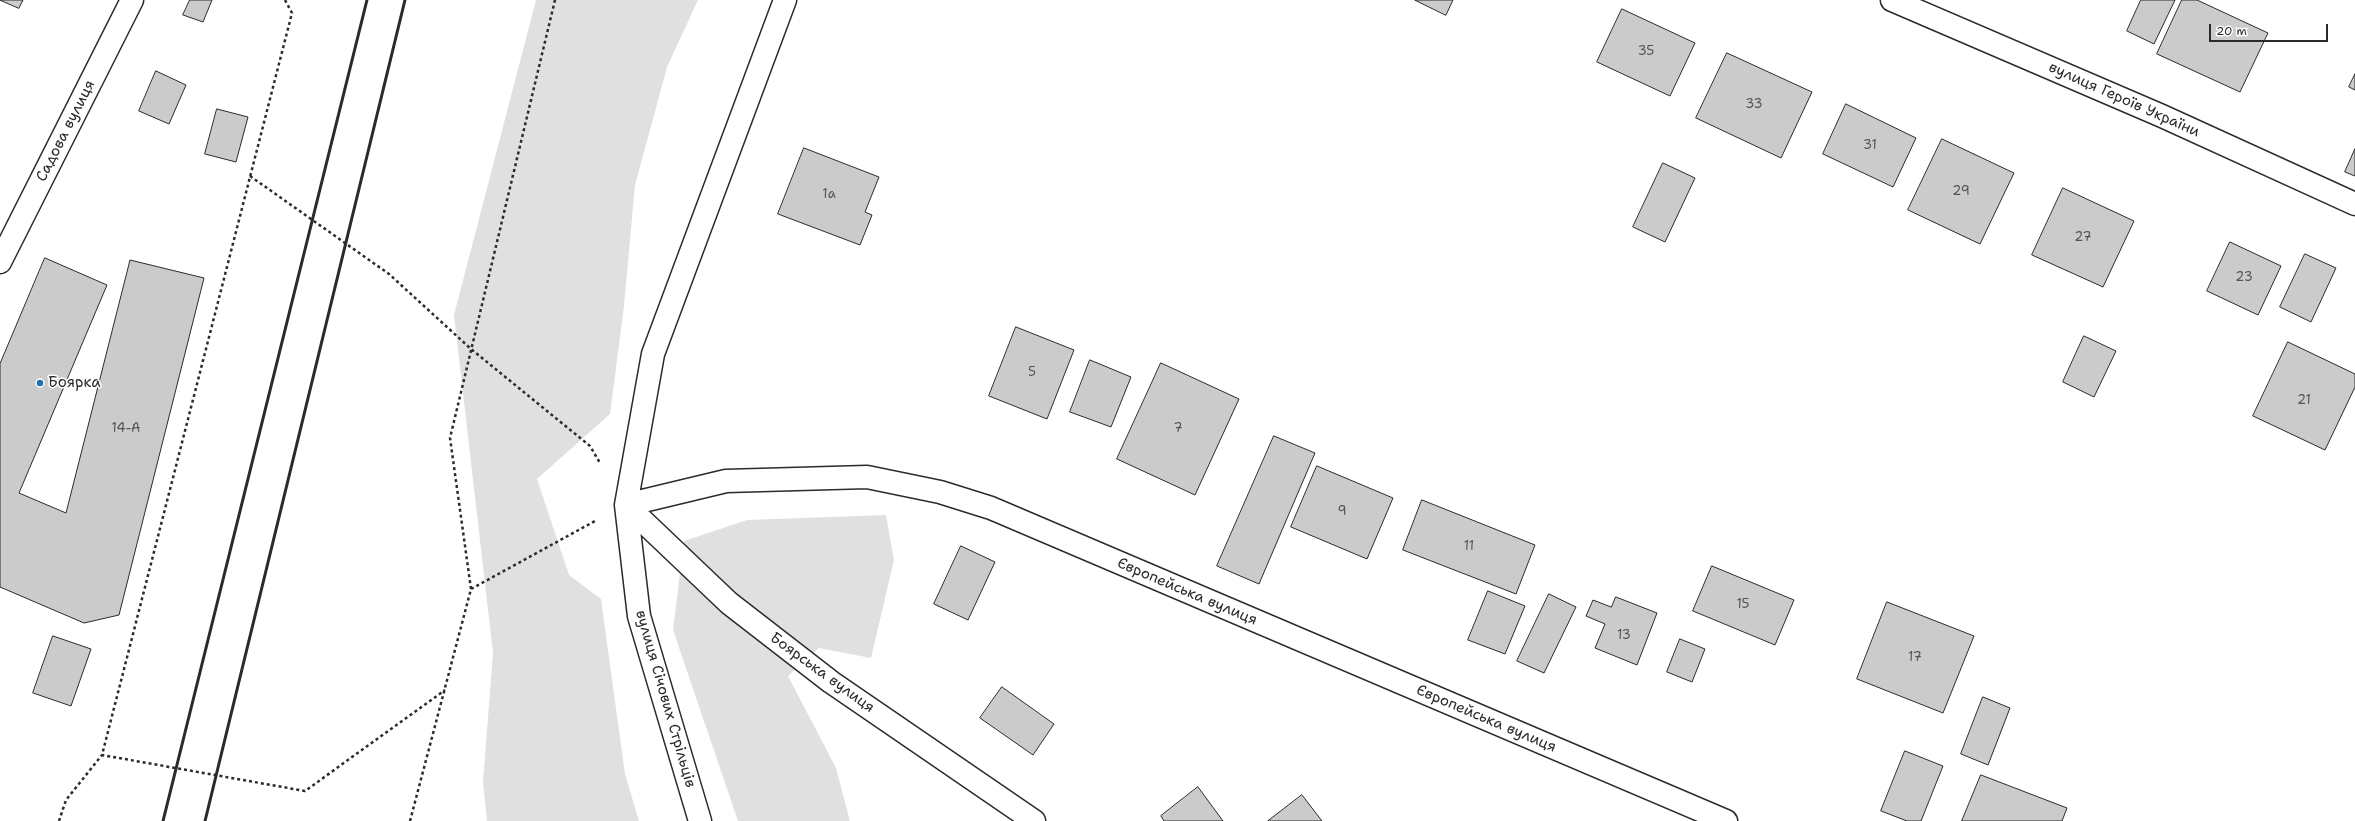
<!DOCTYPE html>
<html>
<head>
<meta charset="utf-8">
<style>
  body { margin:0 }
  #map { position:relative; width:2355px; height:821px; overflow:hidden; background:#fff; font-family:"Shantell Sans",sans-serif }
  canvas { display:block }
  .scale { position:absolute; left:2209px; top:24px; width:119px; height:18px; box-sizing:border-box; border:2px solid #2b2b2b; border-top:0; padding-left:5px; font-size:12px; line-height:14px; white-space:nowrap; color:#2b2b2b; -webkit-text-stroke:3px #fff; paint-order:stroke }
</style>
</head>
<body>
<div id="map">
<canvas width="2355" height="821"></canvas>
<div class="scale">20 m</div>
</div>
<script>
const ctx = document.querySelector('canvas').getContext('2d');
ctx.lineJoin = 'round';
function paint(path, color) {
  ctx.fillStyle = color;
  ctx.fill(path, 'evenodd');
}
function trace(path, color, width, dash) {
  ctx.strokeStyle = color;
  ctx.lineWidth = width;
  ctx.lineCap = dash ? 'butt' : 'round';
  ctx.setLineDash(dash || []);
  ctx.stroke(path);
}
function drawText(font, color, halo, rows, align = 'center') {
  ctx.font = font + ' "Shantell Sans",sans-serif';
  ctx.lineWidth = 3;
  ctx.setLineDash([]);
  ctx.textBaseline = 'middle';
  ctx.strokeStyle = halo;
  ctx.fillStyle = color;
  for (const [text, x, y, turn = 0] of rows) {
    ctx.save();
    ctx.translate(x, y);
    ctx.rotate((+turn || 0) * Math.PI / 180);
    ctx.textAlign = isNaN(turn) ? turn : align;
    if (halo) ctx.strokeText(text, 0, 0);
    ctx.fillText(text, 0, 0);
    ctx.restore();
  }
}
const green = new Path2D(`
  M536 0H698L667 67 635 185 624 306 610 414 537 479 569 575 601 599 625 774 639 821H487L483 782 493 653 454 315Z
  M886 515 894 560 871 658 819 648 788 676 836 768 850 821H738L673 630 684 541 747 520Z`);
const building = new Path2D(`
  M0 0H23L19 8Z
  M190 0H212L203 22 183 15Z
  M1415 0H1453L1446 15Z
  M2141 0H2175L2154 44 2127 31Z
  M2182 0H2197L2268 33 2240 92 2157 54Z
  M1622 9 1695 43 1670 96 1597 62Z
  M1727 53 1812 92 1781 158 1696 118Z
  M156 71 186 85 169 124 139 111Z
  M2355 74V90L2349 87Z
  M1846 104 1916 138 1893 187 1823 154Z
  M217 109 248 117 236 162 205 154Z
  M1942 139 2014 173 1980 244 1908 210Z
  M804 148 879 177 865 212 872 215 860 245 778 214Z
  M2355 149V176L2345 172Z
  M1663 163 1695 178 1665 242 1633 227Z
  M2063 188 2134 221 2103 287 2032 255Z
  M2230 242 2281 266 2258 315 2207 291Z
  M2305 254 2336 268 2311 322 2280 307Z
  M45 258 107 285 19 493 66 513 130 260 204 278 119 615 84 623 0 587V364Z
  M1016 327 1074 350 1047 419 989 396Z
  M2084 336 2116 351 2094 397 2063 382Z
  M2288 342 2355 374V387L2325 450 2253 416Z
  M1090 360 1131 377 1111 427 1070 412Z
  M1161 363 1239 399 1195 495 1117 459Z
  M1274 436 1315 453 1259 584 1217 566Z
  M1317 466 1393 498 1367 559 1291 527Z
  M1422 500 1535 545 1516 594 1403 550Z
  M961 546 995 562 968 620 934 604Z
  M1712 566 1794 600 1775 645 1693 611Z
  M1488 591 1525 606 1505 654 1468 640Z
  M1549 594 1576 607 1544 673 1517 661Z
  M1616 597 1657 613 1637 665 1595 648 1605 624 1586 616 1593 600 1611 607Z
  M1887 602 1974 636 1943 713 1857 679Z
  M53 636 91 649 71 706 33 693Z
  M1680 639 1705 649 1692 682 1667 672Z
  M1002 687 1054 724 1033 755 980 718Z
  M1983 697 2010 708 1988 765 1961 754Z
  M1905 751 1943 766 1921 821H1907L1881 811Z
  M1981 775 2067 808 2062 821H1962Z
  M1198 787 1223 821H1164L1161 816Z
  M1302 795 1322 821H1268Z`);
const path = new Path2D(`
  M285 0 292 13 102 755 305 791 445 690
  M250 176 389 274 471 349 590 446 600 463
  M471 589 450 438 555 0
  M59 821 66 800 102 755
  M410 821 471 589 595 521`);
const street = new Path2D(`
  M1892 0 2162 116 2355 204
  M626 505 726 481 867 477 940 492 991 508 1726 821
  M626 505 729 603 831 682 1034 821
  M700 821 639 616 626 505 653 354 785 0`);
const secondary = new Path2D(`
  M0 262 132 0`);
const rail = new Path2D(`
  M163 821 367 0
  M205 821 405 0`);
const markers = [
  [40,383,4,"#1f6fb2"]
];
const numberNames = [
  ["35",1646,52],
  ["33",1754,105],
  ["31",1870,146],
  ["29",1961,192],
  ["1а",829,195],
  ["27",2083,238],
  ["23",2244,278],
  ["5",1032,373],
  ["21",2304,401],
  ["14-А",126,429],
  ["7",1178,429],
  ["9",1342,512],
  ["11",1469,547],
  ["15",1743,605],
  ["13",1624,636],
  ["17",1915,658]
];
const streetNames = [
  ["вулиця Героїв України",2124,100,24],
  ["Садова вулиця",66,131,-63],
  ["Європейська вулиця",1187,592,23],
  ["Боярська вулиця",822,673,36],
  ["вулиця Січових Стрільців",665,699,74],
  ["Європейська вулиця",1486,719,23]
];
const poiNames = [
  ["Боярка",48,383]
];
paint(green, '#e0e0e0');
paint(building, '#cbcbcb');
trace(building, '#2b2b2b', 1);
trace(street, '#2b2b2b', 25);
trace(secondary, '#2b2b2b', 25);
trace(path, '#2b2b2b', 2.5, [3, 3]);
trace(street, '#fff', 22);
trace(secondary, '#fff', 22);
trace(rail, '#2b2b2b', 3);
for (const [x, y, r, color] of markers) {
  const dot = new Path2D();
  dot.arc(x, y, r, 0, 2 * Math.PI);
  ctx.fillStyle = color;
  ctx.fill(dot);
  trace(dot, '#fff', 1.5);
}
drawText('13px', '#535353', null, numberNames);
drawText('15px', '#2b2b2b', '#fff', streetNames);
drawText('15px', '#2b2b2b', '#fff', poiNames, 'left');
</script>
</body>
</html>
